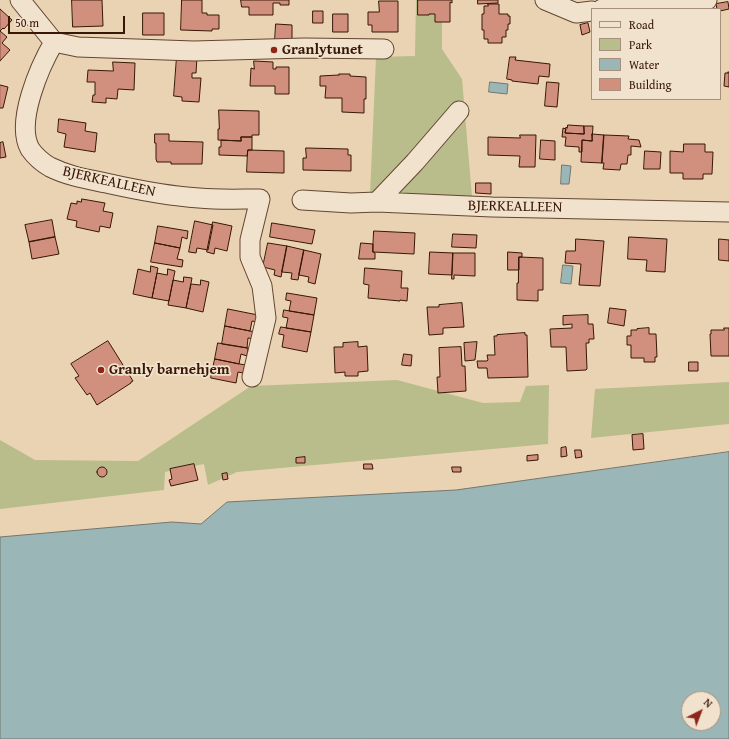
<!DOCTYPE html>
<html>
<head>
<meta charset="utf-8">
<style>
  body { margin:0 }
  #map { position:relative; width:729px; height:739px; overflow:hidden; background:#ead3b3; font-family:"Gentium Book Plus",serif }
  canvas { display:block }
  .legend { position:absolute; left:591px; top:8px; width:130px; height:92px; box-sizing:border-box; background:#f1e2ce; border:1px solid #a7917e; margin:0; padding:5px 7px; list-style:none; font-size:12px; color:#381706 }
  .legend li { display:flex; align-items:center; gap:8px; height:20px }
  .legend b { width:20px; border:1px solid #a7917e }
  .north { position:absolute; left:681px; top:691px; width:40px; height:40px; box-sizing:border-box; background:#f1e2ce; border:1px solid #a7917e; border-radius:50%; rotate:42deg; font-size:11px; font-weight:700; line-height:16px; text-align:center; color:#381706 }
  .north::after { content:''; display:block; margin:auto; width:14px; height:18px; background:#8f2418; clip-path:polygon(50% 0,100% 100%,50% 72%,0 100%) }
  .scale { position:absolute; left:8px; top:16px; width:117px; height:18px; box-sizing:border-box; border:2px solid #381706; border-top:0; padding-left:5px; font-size:12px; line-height:14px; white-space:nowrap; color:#381706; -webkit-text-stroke:3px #f1e2ce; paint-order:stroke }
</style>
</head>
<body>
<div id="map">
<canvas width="729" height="739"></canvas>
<ul class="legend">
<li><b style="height:5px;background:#f1e2ce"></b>Road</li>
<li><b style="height:11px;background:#b9bc8b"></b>Park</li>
<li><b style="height:11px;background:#9bb6b6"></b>Water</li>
<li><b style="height:11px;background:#d1907d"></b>Building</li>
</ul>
<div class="north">N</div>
<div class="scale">50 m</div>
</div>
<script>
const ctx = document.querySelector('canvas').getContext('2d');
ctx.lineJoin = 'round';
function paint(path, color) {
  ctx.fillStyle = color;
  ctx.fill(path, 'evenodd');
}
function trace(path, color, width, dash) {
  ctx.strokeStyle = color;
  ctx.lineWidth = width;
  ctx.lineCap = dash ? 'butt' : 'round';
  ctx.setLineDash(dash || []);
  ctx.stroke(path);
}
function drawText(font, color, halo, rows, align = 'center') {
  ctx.font = font + ' "Gentium Book Plus",serif';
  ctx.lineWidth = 3.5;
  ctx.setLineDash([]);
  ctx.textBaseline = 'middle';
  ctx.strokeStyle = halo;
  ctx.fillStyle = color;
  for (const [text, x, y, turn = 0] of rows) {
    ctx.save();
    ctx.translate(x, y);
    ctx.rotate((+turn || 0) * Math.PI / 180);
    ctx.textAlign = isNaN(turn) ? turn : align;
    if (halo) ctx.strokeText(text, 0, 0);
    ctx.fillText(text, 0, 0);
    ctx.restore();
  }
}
const green = new Path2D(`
  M416 0H442V49L462 79 472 197 370 195 376 57 415 56Z
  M397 380 483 403 520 402 526 386 549 385 548 444 237 472 208 485 204 464 165 472 164 490 0 509V440L35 460 138 461 251 386Z
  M729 382V424L591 438 595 389Z`);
const water = new Path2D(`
  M490 82 508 84 507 94 489 92Z
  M562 165 571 166 569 184H561Z
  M563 265 573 266 571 284 561 283Z
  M729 452V739H0V537L172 522 201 524 227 502 456 490ZM689 699H713V723H689Z`);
const building = new Path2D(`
  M72 0H102L103 26 73 27Z
  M182 0H202V13H207V15H219V29H212V31L181 30Z
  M241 0H289V5H280V3H273V15H249V7H242Z
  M418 0H452V3L450 2V22H435V14H429V15H418Z
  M478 0H498V3L478 4Z
  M379 1H398V32H372V25H368V12H379Z
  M728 2 729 9 720 11V9H717L716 4Z
  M488 4H499V14H508V16H510V24H508V30H506V37H502V43H488V39H484V30H482V14H484V6H488Z
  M0 9 12 20 4 29 3 28 0 31 7 37 2 43 10 50 0 61Z
  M313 11H323V23H313Z
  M143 13H164V35H143Z
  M333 14H348V32H333Z
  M588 23 590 32 582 35 580 25Z
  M276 24 292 25V41L275 40Z
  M177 56 197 57 196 73H192V78H201L199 102 182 101V97L174 96Z
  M510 57H516L515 60 550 64 549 77 539 76 538 84 512 81V80L507 79Z
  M254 61 273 62V69H276V67H289V94H275V86H250L251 68 254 69Z
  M113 62 135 63 134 90 118 89 117 99 106 98V103L92 102 93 95H95V82H87L88 70 113 71Z
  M728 72H729V87L724 86 725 73H728Z
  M339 74H350V76L366 77V99H364V113L342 112V98H325L326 86H320V76L339 75Z
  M547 82 559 83 557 107 545 106Z
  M0 85 8 87 3 108H0Z
  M219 110 259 111V135H252V137H241V141L218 140V129H219Z
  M59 119 86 123 85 131 97 133 95 152 64 147 66 134 58 132Z
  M568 125 584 126V134L565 133 566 127 567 128Z
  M584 126H593L592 141 582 140V152H579V147L565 146 566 137H562L563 128 566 129 565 133 584 134Z
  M155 134H169V141L203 142 202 164H171V162H157L156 159V143H155Z
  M592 134 604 135 602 163 581 162 582 140 592 141Z
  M520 135H536L535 167H519L520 156 488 155V137L520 138Z
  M604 135 629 136 628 139 639 140 641 147 631 146V155H628L627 164H621L620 170 603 169 604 163H602Z
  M241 137H252V150H248L247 156 219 155V147H221V140L241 141Z
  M541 140 555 141V160L540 159Z
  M3 142 6 157 0 158V143Z
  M684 144H705V152H713L712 174H703V179H683V173H670V151L683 152Z
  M306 148 348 149V155H351V171L303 170V158H306Z
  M248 150 284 151V173L247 172Z
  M645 151 661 152 660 169H644Z
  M476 183H491V194L476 193Z
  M82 199 105 203 103 211 113 213 110 228 100 226 99 232 76 227 77 221 67 219 71 203 77 204V201L81 202Z
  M52 220 55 237 29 242 25 225Z
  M195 221 213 225 208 250 197 248 196 253 189 252Z
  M213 222 232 226 227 251 215 248 214 254 207 252Z
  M272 223 315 230 312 244 270 237Z
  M158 226 188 231 187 239 182 237 180 248 155 243Z
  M374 231 415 233 414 254 373 252Z
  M453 234 477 235 476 248 452 247Z
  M55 237 59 254 32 259 29 242Z
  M629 237 667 239 665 272 646 271 647 260 628 259Z
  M576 239 604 241 600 286 579 285 581 264 565 263 566 251H575Z
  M719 239 729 240V261L719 260Z
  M155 243 180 248 177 259 183 260 182 267 151 262Z
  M268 243 287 246 281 277 274 275 275 270 263 267Z
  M361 243 373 244V252L375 253V259H359Z
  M287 246 304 250 298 280 291 279 292 273 282 272Z
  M304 250 321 254 315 284 308 282 309 277 299 275Z
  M430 252 453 253 452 275 429 274Z
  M508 252 522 253V257H519V270H508Z
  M453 253H475V276L454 275V279H452Z
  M519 257 543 258V290H538V301L517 300V283H518Z
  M151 266 158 268 152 298 133 294 138 269 150 272Z
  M365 268 402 271 401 288H408L407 301 400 300V301L368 298 369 285 364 284Z
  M168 269 175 271 169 301 152 298 157 273 167 275Z
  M184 277 192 278 186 308 168 305 173 280 183 282Z
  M201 280 209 282 203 312 186 308 191 284 200 285Z
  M287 293 317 298 314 315 289 311 291 301 286 300Z
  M462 303 464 327 443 328V334L429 335 427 307H439V305Z
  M610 308 626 310 624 326 608 323Z
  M228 309 258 315 257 322 252 321 250 331 225 326Z
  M284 310 314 315 311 332 286 328 288 318 283 317Z
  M588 315V324H593L594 339H589V343H586L587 369 586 370 567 371 566 347H551L550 329 572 328V324L563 325V316Z
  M225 326 255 332 254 339 248 338 247 348 222 344Z
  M281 327 311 332 307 352 282 347 284 335 279 334Z
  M649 328V334H656L657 357H655V362H644V358H631V345H627V336H631V330H637V329Z
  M724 328H729V356H711L710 334H711V330H724Z
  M525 333V335H527L528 377 488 378 487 368H478L477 361H487L488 360 487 355H495L494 336H497V335Z
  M108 341 133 381 131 382V383L97 405 90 393 87 395 75 378 79 376 71 364Z
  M358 342V347L367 346 368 371 358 372V376H345V372L335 373 334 347H343V343Z
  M477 342 475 360 465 361 464 343Z
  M218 343 248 348 247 356 241 354 239 364 215 359Z
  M461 347 462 366H465L466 391 438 393 437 377H440L439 348Z
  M404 354 412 355 411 366 402 365Z
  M215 359 245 365 243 373 238 372 236 383 211 378Z
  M689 362H698V371H689Z
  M643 434 644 449 633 450 632 435Z
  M566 447 567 456 561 457V448Z
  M575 450H581L582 457 576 458Z
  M538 455V460L527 461V456Z
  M305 457V463H296V458Z
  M194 464 198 480 171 486 169 480 172 479 170 469Z
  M364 464H372L373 469H364Z
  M97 472a5 5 0 1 1 10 0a5 5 0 1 1-10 0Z
  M452 467H461V472H453Z
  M227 473 228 479 223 480 222 474Z`);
const minor = new Path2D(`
  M20 0 54 42 78 47 194 51 304 48 384 49
  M545 0 576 13 592 11
  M602 9C629 5 656 7 682 4 691 4 699 3 707 0
  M54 42C40 66 15 122 30 149 35 156 43 163 50 167 68 176 87 179 106 183 137 190 168 196 199 198 219 200 240 199 260 199L250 240V257L262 286 266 318 252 377
  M302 200 351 203 377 202 492 207 729 212
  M377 202 415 162 459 111`);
const markers = [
  [274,50,4,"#8f2418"],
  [101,370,4,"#8f2418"]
];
const poiNames = [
  ["Granlytunet",282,50],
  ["Granly barnehjem",109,370]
];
const streetNames = [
  ["BJERKEALLEEN",109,182,13],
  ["BJERKEALLEEN",515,207,1]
];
paint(green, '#b9bc8b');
paint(water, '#9bb6b6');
trace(water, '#737670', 1);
paint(building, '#d1907d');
trace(building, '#381706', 1);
trace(minor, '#644631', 21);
trace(minor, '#f1e2ce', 19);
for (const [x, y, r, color] of markers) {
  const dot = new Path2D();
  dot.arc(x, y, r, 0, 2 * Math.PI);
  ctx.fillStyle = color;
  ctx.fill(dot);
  trace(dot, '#f1e2ce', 1.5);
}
drawText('bold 15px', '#381706', '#f1e2ce', poiNames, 'left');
drawText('15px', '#381706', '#f1e2ce', streetNames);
</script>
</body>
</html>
